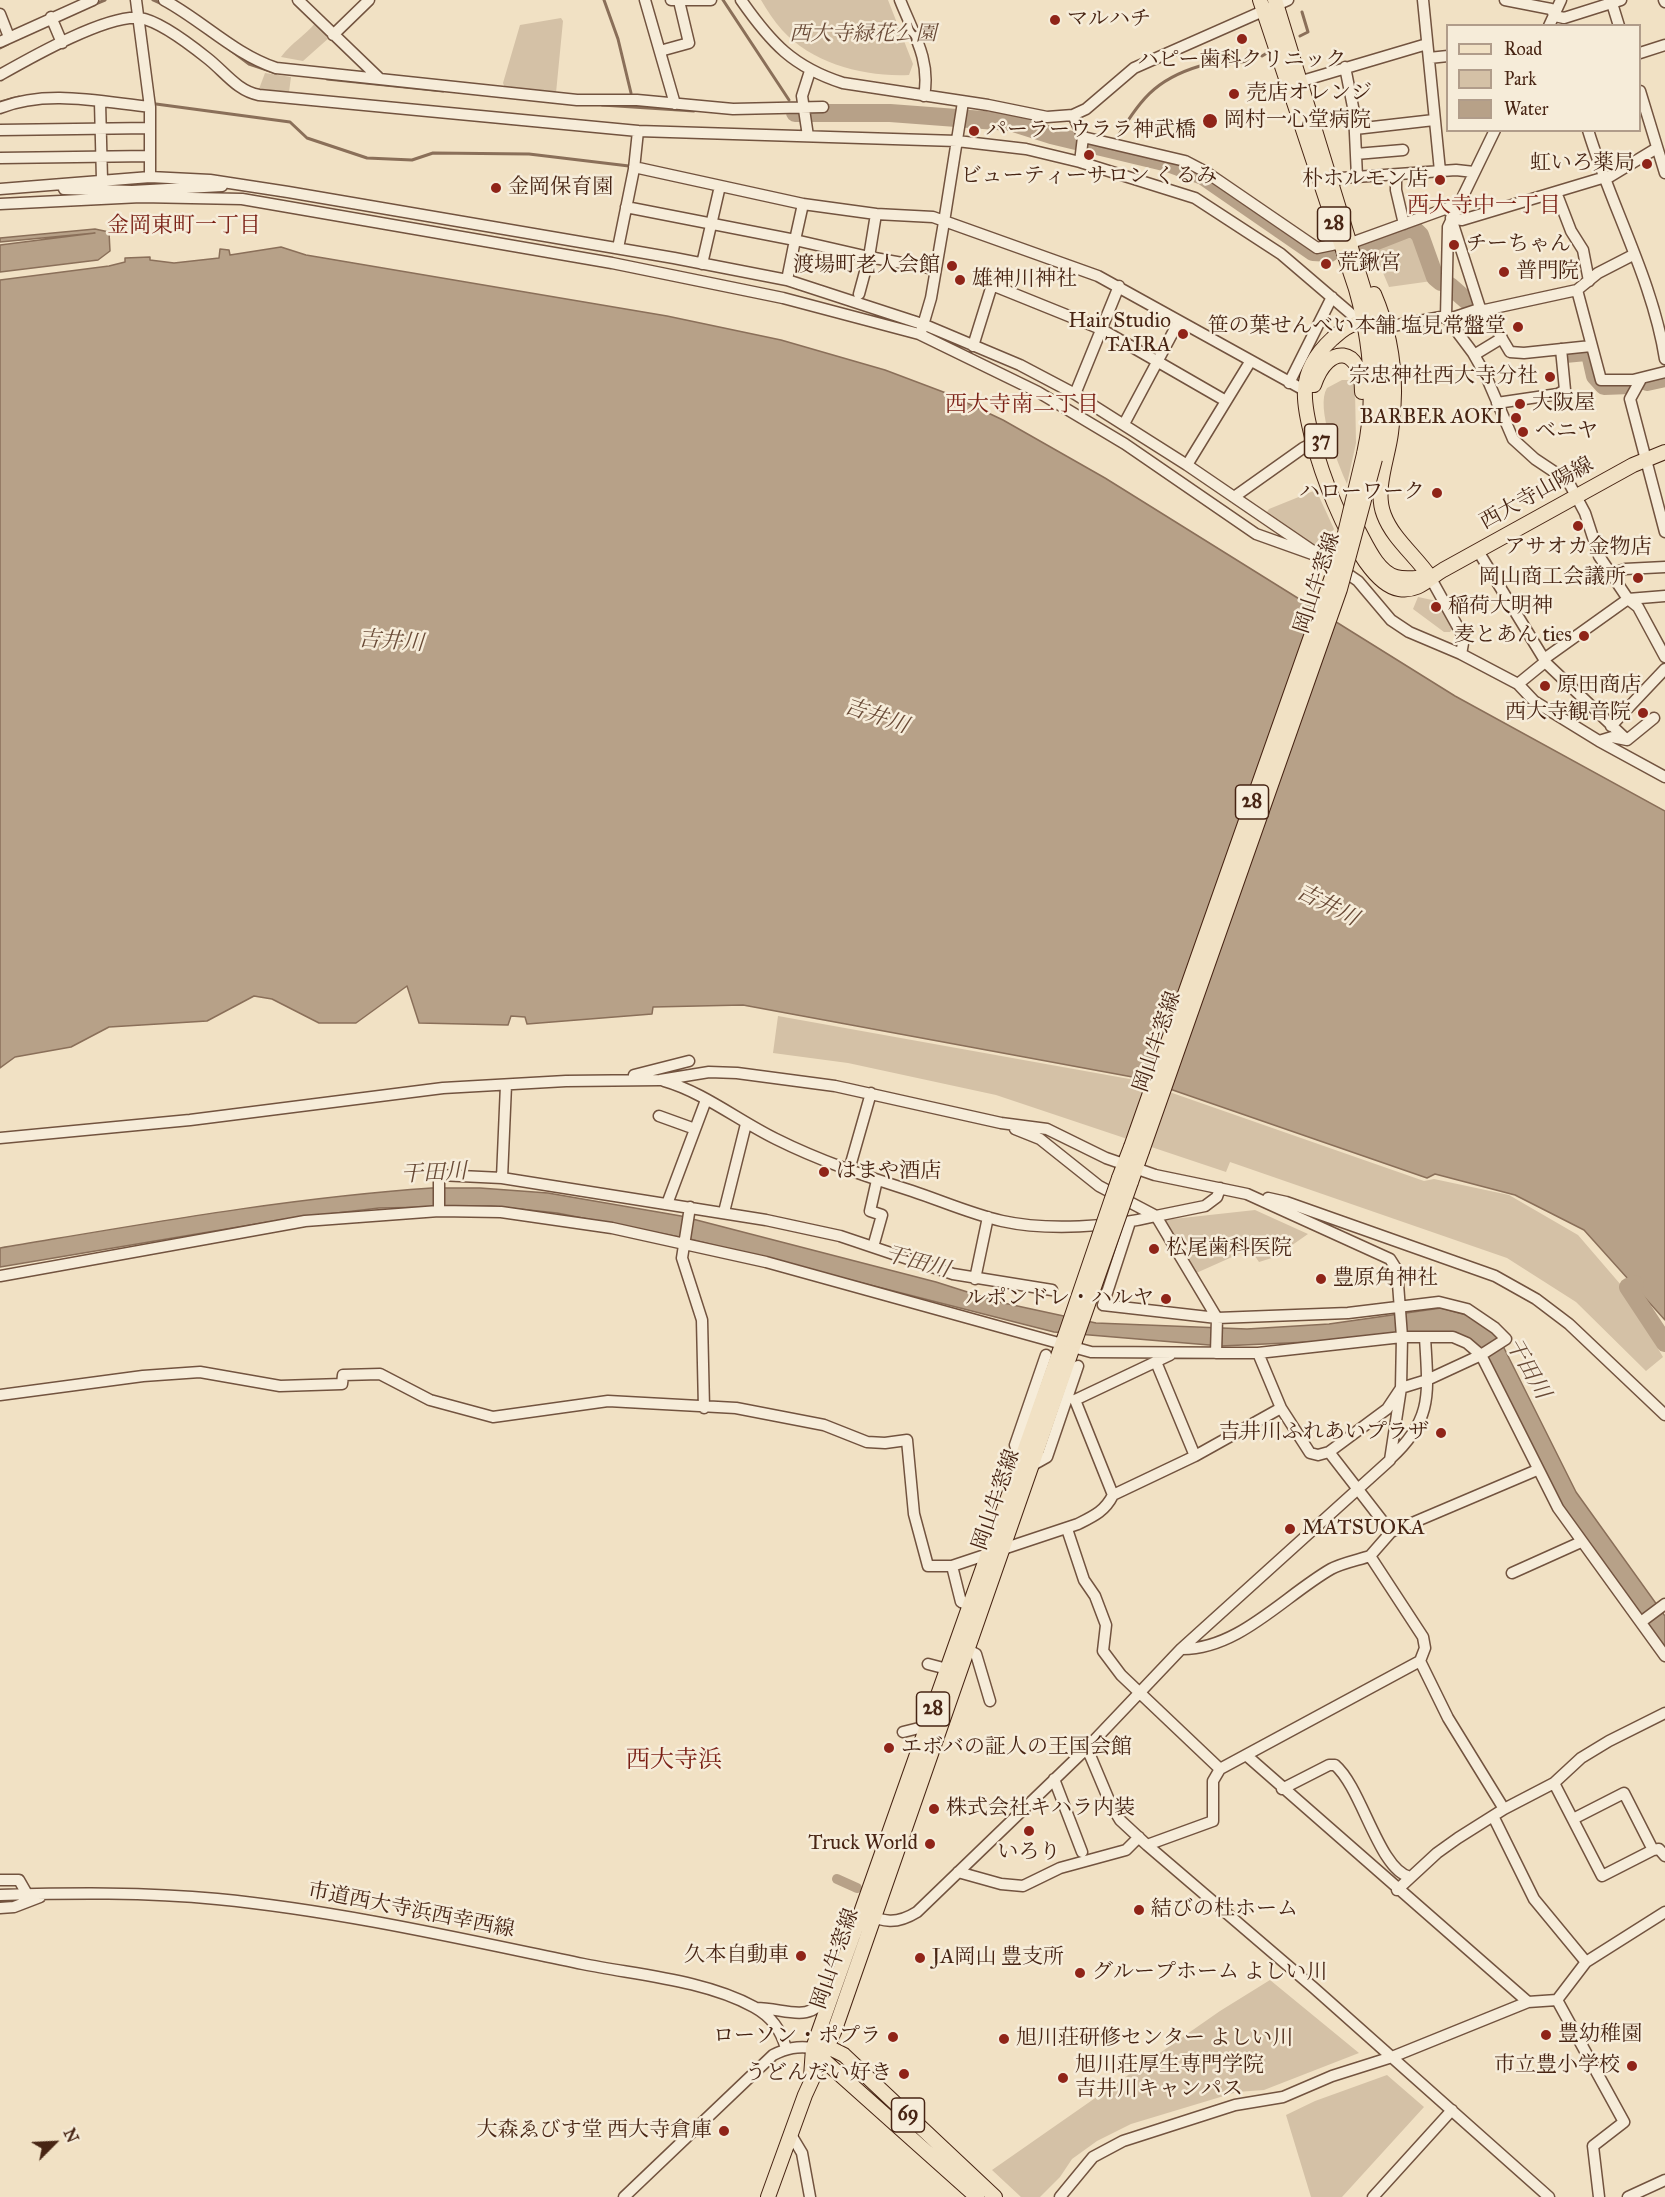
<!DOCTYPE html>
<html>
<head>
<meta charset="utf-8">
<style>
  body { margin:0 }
  #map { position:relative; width:1665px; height:2197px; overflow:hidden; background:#f1e1c4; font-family:"IM FELL Great Primer",serif }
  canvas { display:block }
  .legend { position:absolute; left:1446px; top:24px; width:195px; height:108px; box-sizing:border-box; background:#f6ecd9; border:2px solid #b09c8a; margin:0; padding:8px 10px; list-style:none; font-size:18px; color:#472413 }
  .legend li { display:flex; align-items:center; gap:12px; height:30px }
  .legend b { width:30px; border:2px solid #b09c8a }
  .north { position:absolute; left:24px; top:2113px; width:60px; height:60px; -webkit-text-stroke:4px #f6ecd9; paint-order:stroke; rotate:66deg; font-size:16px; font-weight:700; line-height:24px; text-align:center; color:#472413 }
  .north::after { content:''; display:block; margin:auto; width:21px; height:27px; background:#472413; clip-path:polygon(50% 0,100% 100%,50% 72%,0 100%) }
</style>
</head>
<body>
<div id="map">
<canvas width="1665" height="2197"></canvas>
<ul class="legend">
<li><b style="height:8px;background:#f1e1c4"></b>Road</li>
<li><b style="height:16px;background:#d4c1a6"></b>Park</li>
<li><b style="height:16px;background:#b7a188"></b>Water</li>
</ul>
<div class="north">N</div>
</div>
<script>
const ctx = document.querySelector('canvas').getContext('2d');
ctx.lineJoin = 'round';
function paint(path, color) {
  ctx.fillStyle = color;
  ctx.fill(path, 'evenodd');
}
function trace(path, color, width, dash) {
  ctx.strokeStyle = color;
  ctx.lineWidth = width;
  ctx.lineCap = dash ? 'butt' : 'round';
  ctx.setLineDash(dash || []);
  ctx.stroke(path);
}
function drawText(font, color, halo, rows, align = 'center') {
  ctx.font = font + ' "IM FELL Great Primer","Noto Serif JP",serif';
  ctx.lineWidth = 5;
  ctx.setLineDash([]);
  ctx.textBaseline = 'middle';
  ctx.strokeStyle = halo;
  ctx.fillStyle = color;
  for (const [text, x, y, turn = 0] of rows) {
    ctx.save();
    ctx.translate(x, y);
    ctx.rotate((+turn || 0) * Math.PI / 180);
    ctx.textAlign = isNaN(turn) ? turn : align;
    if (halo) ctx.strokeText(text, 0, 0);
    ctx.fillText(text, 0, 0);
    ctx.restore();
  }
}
const green = new Path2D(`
  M761 0H888L913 64 909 75C864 77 813 64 782 30 774 21 767 10 761 0Z
  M561 18 563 21 556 93 505 88 503 83 520 25Z
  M316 22 330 37 303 61 281 57C292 42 305 36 316 22Z
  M265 73 291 77 289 92 259 89Z
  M1411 233 1432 281 1389 287 1381 268 1375 270 1368 249Z
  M1342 380H1352L1355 389 1356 443 1347 484C1338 464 1315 407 1327 388Z
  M1316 490 1334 529 1322 551 1265 515 1269 509Z
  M1418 597 1437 601 1452 629 1450 632H1444L1413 609Z
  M778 1016 1135 1080 1424 1181 1434 1179 1509 1195 1578 1235 1621 1285 1663 1357 1646 1371 1576 1302 1507 1258 1230 1162 1226 1172 996 1095 848 1063 773 1053Z
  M1255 1210 1308 1234 1275 1257 1259 1262 1250 1249 1194 1274 1164 1220Z
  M1270 1980 1359 2053 1264 2090 1237 2092 1131 2124 1097 2141 1072 2159 1060 2177 1040 2197H1021L992 2170 1220 2011Z
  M1387 2075 1424 2107 1342 2197H1311L1286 2115 1315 2101Z`);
const water = new Path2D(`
  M95 229 109 232 110 251 98 260 0 272V245L95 233 0 242V238Z
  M281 247 306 255 667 316 781 340 885 370 946 393 1003 420 1105 478 1455 696 1665 811V1320L1584 1230 1515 1195 1435 1174 1427 1178 1138 1078 743 1005 653 1007 652 1014 527 1024 525 1017 511 1016 508 1025 419 1023 407 986 356 1023H319L272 999 254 996 207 1021 109 1027 71 1047 15 1057 0 1068V280L109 266 125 262V258L150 257V260L174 263 219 258 220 249 229 250 230 255Z
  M432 1188H480L548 1193 681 1216 936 1282 999 1302 1096 1323 1247 1329 1329 1324 1441 1308 1470 1316 1498 1336 1576 1492 1665 1616V1651L1562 1508 1468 1338 1374 1339 1221 1346 1054 1332 690 1239 557 1213 491 1206 379 1208 286 1219 0 1267V1248C144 1224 286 1198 432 1188Z`);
const stream = new Path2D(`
  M153 0 164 5
  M604 0 618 39 631 93
  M723 0 789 100
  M93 5 105 0
  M1300 36 1308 32 1302 12
  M0 48 8 44
  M229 49 249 64 276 73
  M1262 56 1267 53
  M1228 64 1254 60
  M327 79 443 91
  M0 102 19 97
  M156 104 290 122 307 138 367 158 412 160 433 153 529 154 629 166
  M602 105 694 111
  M1115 141C1140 101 1153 80 1200 66`);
const canal = new Path2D(`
  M837 1879 857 1888`);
const river = new Path2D(`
  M795 113H890L1010 122 1051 135 1168 163 1203 176 1313 252 1330 253
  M1366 245 1407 229H1414L1420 235 1435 277 1441 282
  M1450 286 1474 307
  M1565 354 1586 352 1590 354 1595 376 1604 386 1630 385
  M1647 382 1665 378
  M1635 1284 1628 1287 1665 1343`);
const minor = new Path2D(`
  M164 0C203 21 234 54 276 68L577 100H637L733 109 823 107
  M298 0 378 77
  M645 0 675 104
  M671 0H711
  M741 0C771 43 793 67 843 83L988 105 1047 117 1073 115 1086 109 1134 68 1288 0
  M900 0C913 33 931 60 924 96
  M1423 0 1440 171
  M1505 0 1551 9 1555 16 1564 18 1621 0
  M1611 0 1619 26
  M1664 0 1665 2
  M0 14 9 37
  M51 17 62 43
  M1549 26 1561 0
  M333 35 369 0
  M0 42 93 0
  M660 51 689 43 679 1
  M1640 53 1665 45
  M1429 58 1448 56
  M1345 67 1354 112 1357 177
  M0 75C30 58 107 14 140 18 159 21 192 46 207 58 224 71 237 91 259 95L638 131 957 141 1026 149 1080 162 1195 198 1281 254 1364 325
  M1302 81 1427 44
  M1640 91 1665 173
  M100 102 102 180
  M0 108C46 89 102 102 150 107
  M1073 115 1083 137 1080 162
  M1355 129 1434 120
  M0 130 150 128
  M1495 130 1448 227 1446 317 1473 353 1486 376 1513 439 1535 459 1568 481 1585 513 1599 556 1628 599 1638 607 1665 657
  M1588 130C1611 206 1653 281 1665 359
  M808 136 802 96 810 71
  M1083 137 1185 161 1206 172 1317 248 1341 243
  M1356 154 1403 150
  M0 158 150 156
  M634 167 803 204 876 214
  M1396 175V190L1404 224
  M150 177 210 180 288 192 674 258 787 280 925 325 1020 365 1075 394 1187 465
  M1333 182 1341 178 1456 170 1474 172
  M0 189 150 177V107L136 0
  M64 189 132 191 222 186
  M1556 192 1571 231 1583 250 1589 281
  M0 204 141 197 242 199 612 263 783 298 919 334 1038 392 1125 444 1256 534 1326 559 1358 581 1391 620 1409 632 1461 654 1518 684 1534 701 1599 741 1665 777
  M626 207 795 240 803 204
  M1351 243 1456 205
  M618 248 634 169 638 131
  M702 264 720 186
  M935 269 869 257 876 214 933 217 1098 276 1304 390
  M787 280 795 240 869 257 859 294
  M1577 290 1601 380H1633L1665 372
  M1480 308 1451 218 1462 220 1602 178 1606 179 1657 148
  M1485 310 1510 352 1524 353 1591 346
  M1387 327 1441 317 1452 318 1479 309 1485 310 1577 290 1598 273 1633 255
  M921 332 931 298 944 222 963 102
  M973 346 992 285 1101 329 1226 401
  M1474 355 1502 338
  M1250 362 1187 465 1313 551
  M1641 379 1630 399 1665 532
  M1289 383 1332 297
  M1075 394 1119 286
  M1497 403 1558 394 1565 390 1561 349
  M1124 424 1179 321
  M1234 497 1303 448 1313 443
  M1478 551 1544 659
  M1611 574 1625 569 1665 567
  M1430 577 1464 638 1461 654
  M1545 662 1627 740
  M1518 684 1545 662 1544 659 1628 599 1665 596
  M1611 726 1665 669
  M1599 741 1612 737 1627 740 1654 718
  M634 1075 689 1061
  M664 1081C703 1092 739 1121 776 1139 820 1161 865 1176 912 1191 942 1201 971 1214 1002 1221 1047 1231 1112 1227 1156 1216L1217 1318
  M659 1116 695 1129
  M1015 1129 1040 1139 1099 1186 1156 1216 1205 1206 1217 1197 1220 1188
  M0 1138 190 1120 443 1088 566 1081 660 1080 709 1072 737 1073 835 1086 1001 1123 1047 1129 1106 1158 1155 1175 1247 1194 1390 1259 1397 1270 1402 1337 1401 1388 1390 1460 1181 1649 1087 1748 917 1912C896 1925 884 1922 862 1913
  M849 1170 871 1093
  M502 1178 506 1085
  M1268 1198 1286 1202 1495 1276 1536 1299 1569 1324 1665 1415
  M667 1204 706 1100
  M690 1207 682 1258 702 1320 704 1408
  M439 1211 501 1212 612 1228 766 1262 1091 1352 1258 1353 1402 1337H1453L1467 1343 1481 1355 1558 1508 1665 1656
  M724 1212 746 1124
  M1130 1222 1103 1305 1217 1318
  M873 1247 882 1215 870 1211 877 1180
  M0 1276 305 1221 439 1211V1175L502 1178 766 1220 840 1236 953 1274 1052 1290
  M975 1279 988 1217
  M1216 1353 1217 1318 1348 1313 1439 1302 1467 1309 1495 1328 1506 1339 1481 1355 1427 1380 1401 1388 1387 1409 1329 1452
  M1258 1353 1281 1408 1310 1453 1318 1455 1329 1452 1391 1532 1370 1556 1423 1637 1425 1648 1420 1661 1448 1718 1504 1809
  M1156 1362 1195 1456
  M0 1395 143 1376 200 1372 280 1386 342 1384 343 1375 380 1374 430 1400 493 1417 608 1401 736 1408 824 1425 867 1442 885 1443 907 1440 914 1514 928 1566H952L1078 1524C1094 1516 1105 1511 1113 1495L1195 1456 1281 1408
  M1390 1459C1434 1419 1428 1392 1425 1337
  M1021 1461 1015 1445 1046 1355
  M1031 1466 1047 1457 1078 1366
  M1113 1495 1075 1400 1170 1355
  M1067 1529 1084 1580 1095 1596 1106 1625 1103 1651 1121 1675 1220 1769
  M1391 1532 1537 1470
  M952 1566 961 1602 970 1605
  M1512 1573 1581 1542
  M1641 1622 1665 1604
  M966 1649 976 1654 990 1701
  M1181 1649C1238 1650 1284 1596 1331 1569 1342 1563 1358 1560 1370 1556
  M928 1664 947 1669
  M903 1732 919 1728 926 1731
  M1087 1748 1111 1805 1120 1820 1147 1845 1213 1821V1781L1220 1769 1420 1661
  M1246 1755 1528 2002
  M1054 1779 1082 1852
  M1554 1783 1602 1876 1653 1850 1624 1793 1573 1819
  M1282 1789 1329 1765H1335C1362 1788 1379 1870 1410 1877
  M1494 1818 1534 1899 1586 1962
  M1147 1845 1314 1988 1549 2197
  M1653 1850 1659 1849 1665 1856
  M958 1872 1001 1884 1023 1886 1060 1868 1126 1850 1139 1837
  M0 1880H19L27 1894
  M1397 1890 1437 1853 1458 1838 1504 1809 1554 1783 1581 1758 1609 1741 1665 1713
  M0 1895C72 1893 145 1892 217 1899 340 1911 462 1939 583 1964 637 1975 705 1980 754 2007 772 2017 780 2029 786 2048
  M0 1908 14 1907 40 1897
  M1557 2000 1624 2122 1593 2146 1599 2197
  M756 2008C786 2008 809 2025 828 1995
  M790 2133 802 2153 810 2197
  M624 2197 773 2055C787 2048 797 2046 813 2048L818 2044
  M1060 2197 1093 2157 1123 2141 1235 2105 1283 2097 1332 2076 1392 2057 1528 2002 1557 2000 1586 1962 1665 1912
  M1373 2197 1452 2110
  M1628 2197 1665 2180`);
const major = new Path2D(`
  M1260 0 1356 289C1371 342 1376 400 1364 454
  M1275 0 1375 326 1382 405 1375 459
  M1374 294C1393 338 1398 385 1391 433 1388 458 1374 490 1384 515 1393 539 1416 556 1430 577
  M1387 327C1377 327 1365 323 1355 324 1346 326 1339 333 1332 339 1318 352 1306 370 1305 390 1302 432 1355 583 1399 589 1419 592 1428 579 1443 570L1633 465 1665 452
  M1314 385C1328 343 1362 346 1362 392
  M1357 528C1366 544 1377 572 1396 577 1407 580 1419 577 1430 577
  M1119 1178 1131 1147
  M1131 1182 1142 1151
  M821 2047H828L844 2055 995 2197
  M818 2055 977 2197
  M811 2077 813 2048 1064 1339
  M768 2197 805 2095 834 2032 1075 1341`);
const majorBridge = new Path2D(`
  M1131 1147 1340 554 1364 454
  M1142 1151 1340 589 1375 459
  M1064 1339 1119 1178
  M1075 1341 1131 1182`);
const markers = [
  [1055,20,6,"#8f2418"],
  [1242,39,6,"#8f2418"],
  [1234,94,6,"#8f2418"],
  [1210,121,8,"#8f2418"],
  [974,131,6,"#8f2418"],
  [1089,155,6,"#8f2418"],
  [1647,164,6,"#8f2418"],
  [1440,180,6,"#8f2418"],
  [496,188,6,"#8f2418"],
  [1454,245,6,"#8f2418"],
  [1326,264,6,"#8f2418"],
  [952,266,6,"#8f2418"],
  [1504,272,6,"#8f2418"],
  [960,280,6,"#8f2418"],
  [1518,327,6,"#8f2418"],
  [1183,334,6,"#8f2418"],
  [1550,377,6,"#8f2418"],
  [1520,404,6,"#8f2418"],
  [1516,418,6,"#8f2418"],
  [1523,432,6,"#8f2418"],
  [1437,493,6,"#8f2418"],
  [1578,526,6,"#8f2418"],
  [1638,578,6,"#8f2418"],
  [1436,607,6,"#8f2418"],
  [1584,636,6,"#8f2418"],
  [1545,686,6,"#8f2418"],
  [1643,713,6,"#8f2418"],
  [824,1172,6,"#8f2418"],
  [1154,1249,6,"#8f2418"],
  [1321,1279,6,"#8f2418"],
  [1166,1299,6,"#8f2418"],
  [1441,1433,6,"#8f2418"],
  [1290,1529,6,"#8f2418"],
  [889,1748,6,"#8f2418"],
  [934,1809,6,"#8f2418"],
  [1029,1831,6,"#8f2418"],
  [930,1844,6,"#8f2418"],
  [1139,1910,6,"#8f2418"],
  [801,1956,6,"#8f2418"],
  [920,1958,6,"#8f2418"],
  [1080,1973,6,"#8f2418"],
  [1546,2035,6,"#8f2418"],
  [893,2037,6,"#8f2418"],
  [1004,2039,6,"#8f2418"],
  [1632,2066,6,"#8f2418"],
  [904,2074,6,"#8f2418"],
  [1063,2078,6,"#8f2418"],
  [724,2131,6,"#8f2418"]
];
const shields = [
  [1334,224,33],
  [1321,441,33],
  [1252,802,33],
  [933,1709,33],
  [908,2115,33]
];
const shieldNames = [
  ["28",1334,224],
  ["37",1321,441],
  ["28",1252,802],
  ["28",933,1709],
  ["69",908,2115]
];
const poiNames = [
  ["マルハチ",1067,20],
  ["ハピー歯科クリニック",1242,61,"center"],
  ["売店オレンジ",1246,94],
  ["岡村一心堂病院",1224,121],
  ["パーラーウララ神武橋",986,131],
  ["虹いろ薬局",1635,164,"right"],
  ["ビューティーサロン くるみ",1089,177,"center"],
  ["朴ホルモン店",1428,180,"right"],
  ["金岡保育園",508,188],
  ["チーちゃん",1466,245],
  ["荒鍬宮",1338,264],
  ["渡場町老人会館",940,266,"right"],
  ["普門院",1516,272],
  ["雄神川神社",972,280],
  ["Hair Studio",1171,322,"right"],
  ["TAIRA",1171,346,"right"],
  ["笹の葉せんべい本舗 塩見常盤堂",1506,327,"right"],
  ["宗忠神社西大寺分社",1538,377,"right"],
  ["大阪屋",1532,404],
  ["BARBER AOKI",1504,418,"right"],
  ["ベニヤ",1535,432],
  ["ハローワーク",1425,493,"right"],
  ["アサオカ金物店",1578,548,"center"],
  ["岡山商工会議所",1626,578,"right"],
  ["稲荷大明神",1448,607],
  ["麦とあん ties",1572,636,"right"],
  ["原田商店",1557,686],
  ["西大寺観音院",1631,713,"right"],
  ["はまや酒店",836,1172],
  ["松尾歯科医院",1166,1249],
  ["豊原角神社",1333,1279],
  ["ルポンドレ・ハルヤ",1154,1299,"right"],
  ["吉井川ふれあいプラザ",1429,1433,"right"],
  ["MATSUOKA",1302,1529],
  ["エボバの証人の王国会館",901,1748],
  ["株式会社キハラ内装",946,1809],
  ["Truck World",918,1844,"right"],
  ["いろり",1029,1853,"center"],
  ["結びの杜ホーム",1151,1910],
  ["久本自動車",789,1956,"right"],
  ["JA岡山 豊支所",932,1958],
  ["グループホーム よしい川",1092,1973],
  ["豊幼稚園",1558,2035],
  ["ローソン・ポプラ",881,2037,"right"],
  ["旭川荘研修センター よしい川",1016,2039],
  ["旭川荘厚生専門学院",1075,2066],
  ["吉井川キャンパス",1075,2090],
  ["市立豊小学校",1620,2066,"right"],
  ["うどんだい好き",892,2074,"right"],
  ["大森ゑびす堂 西大寺倉庫",712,2131,"right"]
];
const parkNames = [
  ["西大寺緑花公園",863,35]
];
const streetNames = [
  ["西大寺山陽線",1537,494,-29],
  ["岡山牛窓線",1318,583,-72],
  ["岡山牛窓線",1158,1042,-71],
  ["岡山牛窓線",997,1500,-71],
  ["市道西大寺浜西幸西線",411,1911,11],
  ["岡山牛窓線",836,1959,-71]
];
const neighbourhoodNames = [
  ["西大寺中一丁目",1484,207],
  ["金岡東町一丁目",184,227],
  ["西大寺南二丁目",1022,406]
];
const waterNames = [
  ["吉井川",391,642,4],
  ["吉井川",876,717,19],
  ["吉井川",1327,906,27],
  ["干田川",434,1174,-3],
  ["干田川",917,1263,15],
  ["干田川",1527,1369,60]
];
const quarterNames = [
  ["西大寺浜",674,1761]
];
paint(green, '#d4c1a6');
paint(water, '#b7a188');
trace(water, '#8a6f59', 1.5);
trace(stream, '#8a6f59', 3);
trace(canal, '#b7a188', 10);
trace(river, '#b7a188', 18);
trace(minor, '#72533f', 13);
trace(major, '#472413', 16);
trace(minor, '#f6ecd9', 10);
trace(major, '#f1e1c4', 14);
trace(majorBridge, '#472413', 16, []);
trace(majorBridge, '#f1e1c4', 14);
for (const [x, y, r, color] of markers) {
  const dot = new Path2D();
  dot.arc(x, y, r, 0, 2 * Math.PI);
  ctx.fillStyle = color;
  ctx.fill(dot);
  trace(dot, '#f6ecd9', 2);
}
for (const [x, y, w] of shields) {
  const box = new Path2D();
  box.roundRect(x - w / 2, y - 17, w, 34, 4.5);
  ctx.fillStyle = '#f6ecd9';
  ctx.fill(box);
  trace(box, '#472413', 1.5);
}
drawText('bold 20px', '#472413', null, shieldNames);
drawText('21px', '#472413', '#f6ecd9', poiNames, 'left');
drawText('italic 21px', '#6a4b38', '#f6ecd9', parkNames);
drawText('21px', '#472413', '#f6ecd9', streetNames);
drawText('22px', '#7a1f14', '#f6ecd9', neighbourhoodNames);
drawText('italic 22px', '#694a36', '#f6ecd9', waterNames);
drawText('24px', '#7a1f14', '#f6ecd9', quarterNames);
</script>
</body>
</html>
